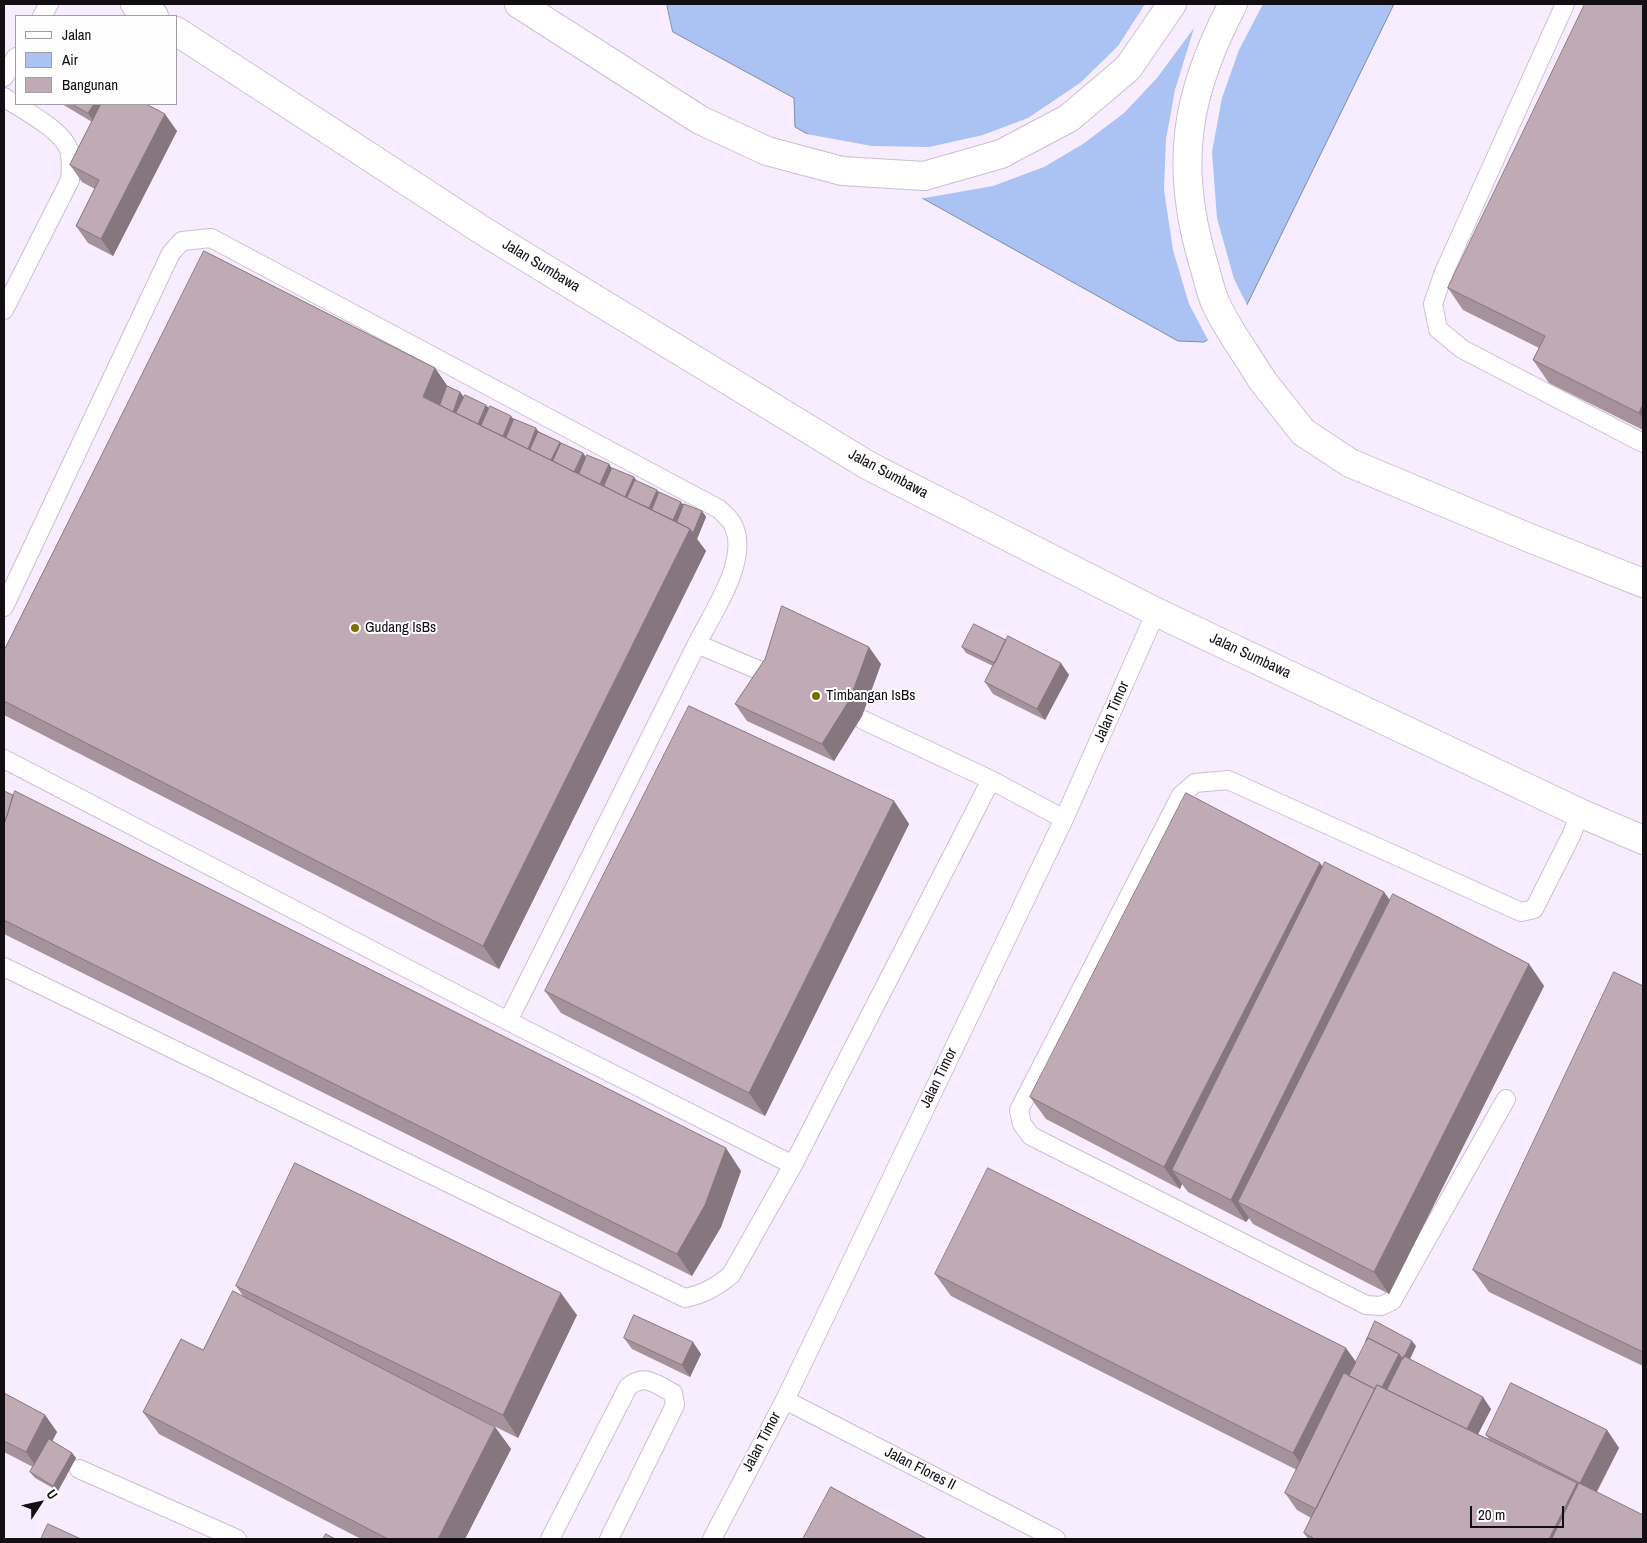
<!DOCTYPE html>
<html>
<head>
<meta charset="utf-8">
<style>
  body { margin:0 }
  #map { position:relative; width:1647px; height:1543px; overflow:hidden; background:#f8ecff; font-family:"Archivo Narrow",sans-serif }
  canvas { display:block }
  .frame { position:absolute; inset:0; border:5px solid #120e14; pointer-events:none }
  .legend { position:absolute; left:15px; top:15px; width:162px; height:90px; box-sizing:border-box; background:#fefefe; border:1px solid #a09ea0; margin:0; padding:6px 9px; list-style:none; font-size:15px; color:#120e14 }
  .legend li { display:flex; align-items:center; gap:10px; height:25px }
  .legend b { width:25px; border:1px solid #a09ea0 }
  .north { position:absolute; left:15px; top:1478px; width:50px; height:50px; -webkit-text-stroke:4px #fefefe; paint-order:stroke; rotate:55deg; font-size:14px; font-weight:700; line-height:20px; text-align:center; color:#120e14 }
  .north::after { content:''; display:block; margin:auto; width:18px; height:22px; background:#120e14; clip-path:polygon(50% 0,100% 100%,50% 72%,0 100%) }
  .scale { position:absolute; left:1470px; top:1506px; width:94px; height:22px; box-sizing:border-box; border:2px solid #120e14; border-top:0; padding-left:6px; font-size:15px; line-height:18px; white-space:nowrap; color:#120e14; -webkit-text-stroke:4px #fefefe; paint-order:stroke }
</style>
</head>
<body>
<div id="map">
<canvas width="1647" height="1543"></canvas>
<div class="frame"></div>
<ul class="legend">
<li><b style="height:6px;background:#fff"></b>Jalan</li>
<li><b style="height:14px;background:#aac3f2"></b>Air</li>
<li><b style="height:14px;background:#c0aab4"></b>Bangunan</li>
</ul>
<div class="north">U</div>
<div class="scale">20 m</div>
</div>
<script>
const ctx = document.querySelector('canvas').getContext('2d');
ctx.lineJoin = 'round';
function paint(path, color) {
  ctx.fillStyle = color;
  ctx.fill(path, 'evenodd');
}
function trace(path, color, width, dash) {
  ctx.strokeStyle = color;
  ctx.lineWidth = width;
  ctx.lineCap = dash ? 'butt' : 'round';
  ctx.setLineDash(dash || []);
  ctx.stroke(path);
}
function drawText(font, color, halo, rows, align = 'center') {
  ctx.font = font + ' "Archivo Narrow",sans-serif';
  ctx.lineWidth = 4;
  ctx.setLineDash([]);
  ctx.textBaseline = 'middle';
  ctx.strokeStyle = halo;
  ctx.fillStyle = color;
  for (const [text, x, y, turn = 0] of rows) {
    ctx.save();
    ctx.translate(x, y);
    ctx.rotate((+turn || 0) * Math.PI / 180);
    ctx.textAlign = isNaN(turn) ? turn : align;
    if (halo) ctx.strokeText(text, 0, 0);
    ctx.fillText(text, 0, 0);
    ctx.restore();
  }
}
const water = new Path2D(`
  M667 4H1394L1240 319 1204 342 1178 341 795 127 794 98 673 32Z`);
const pier = new Path2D(`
  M1145 4H1263L1239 50 1222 98 1212 152 1217 218 1234 279 1248 307 1241 321 1209 342 1189 304 1173 250 1164 190 1166 139 1175 90 1194 28 1157 78 1124 113 1083 144 1044 167 993 186 919 199 801 133 872 146 929 147 983 135 1028 118 1080 83 1118 46Z`);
const service = new Path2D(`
  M1565 4 1444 272 1433 304 1438 329 1462 349 1643 443
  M42 16 49 4
  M4 77 16 57
  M4 97C21 109 63 130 69 150 72 160 71 170 70 180L4 310
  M4 607 171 253 182 241 211 238 719 509C723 513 729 518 732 523 752 557 712 613 697 644L775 677
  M4 759 508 1021 793 1165
  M991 780 1064 819
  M4 967 685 1298C704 1294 716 1287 731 1275L793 1165 991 780 863 720
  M508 1021 697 644
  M1506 1099 1392 1301 1381 1306 1366 1305 1031 1136 1022 1124 1019 1110 1181 795 1195 783 1228 780 1521 912 1534 909 1571 836 1580 813
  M785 1400 1056 1539
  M79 1469 237 1539
  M550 1539 628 1387C645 1373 655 1384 673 1393L675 1405 609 1539
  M712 1539 785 1400 1064 819 1156 612`);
const minor = new Path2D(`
  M135 4 154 16
  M176 31 488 234 869 466 1156 612 1580 813 1643 840
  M1262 380 1303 432 1350 463 1532 539 1643 583`);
const secondary = new Path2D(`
  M519 4 700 120 767 151 842 171 924 176 1001 154 1069 118 1128 68 1172 4
  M1233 4C1186 93 1174 164 1203 262 1207 275 1210 290 1215 302 1227 329 1247 355 1262 380`);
const wall = new Path2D(`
  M1643 4V430L1549 383 1533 360 1539 348 1463 310 1448 288Z
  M62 104H146L177 131 113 256 88 243 76 226 95 189 82 182 70 165 92 122Z
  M435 368 448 387 460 392 464 397 514 419 560 442 561 443 583 453 586 457 609 464 611 468 634 477 636 481 657 490 659 493 684 505 702 511 706 517 697 539 706 551 499 969 4 715V651Z
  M962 647 1069 675 1045 720 993 694 985 682 993 666 966 653Z
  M881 664 862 716 834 761 747 721 735 704Z
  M4 791 741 1171 721 1227 692 1276 4 934Z
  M894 801 909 824 765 1116 561 1013 545 991Z
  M1323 866 1390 900 1529 964 1544 986 1389 1294 1253 1224 1249 1218 1246 1222 1188 1192 1182 1184 1180 1189 1046 1119 1030 1097Z
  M1643 986V1366L1489 1292 1473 1270Z
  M935 1274 1356 1362 1416 1346 1410 1359 1491 1409 1478 1434 1489 1439 1486 1435 1607 1430 1619 1448 1597 1492 1643 1539H1308L1304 1533 1311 1518 1297 1510 1285 1493 1297 1470 951 1296Z
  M236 1286 577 1315 518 1438 474 1416 495 1427 511 1449 465 1539H361L159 1434 143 1412 203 1350 243 1296Z
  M624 1338 701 1354 690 1377 632 1349Z
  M4 1393 45 1415 57 1432 52 1441 72 1453 76 1458 58 1491 35 1478 30 1472 33 1467 4 1452Z`);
const shadedWall = new Path2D(`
  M94 104H109L96 125 88 113Z
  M165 114 177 131 113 256 101 239Z
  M435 368 450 390 442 412 423 397Z
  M460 392 464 398 456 419 451 415Z
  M1643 404V419L1639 413Z
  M486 405 491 410 481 431 476 428Z
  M511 416 516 422 506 443 501 439Z
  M536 428 540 434 531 457 526 452Z
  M560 442 564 448 549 465Z
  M583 453 587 459 578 479 572 476Z
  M609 464 613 470 603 492 598 488Z
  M634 477 638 483 628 505 623 501Z
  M657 490 661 496 652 517 647 513Z
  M681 502 685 507 676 529 671 525Z
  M702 511 706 517 697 539 706 551 499 969 483 946 690 529Z
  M869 647 881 664 862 716 834 761 822 744Z
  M1061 663 1069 675 1045 720 1037 709Z
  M894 801 909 824 765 1116 749 1093Z
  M1320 863 1336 885 1172 1170 1182 1184 1180 1189 1164 1167Z
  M1384 892 1400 914 1238 1202 1249 1218 1246 1222 1231 1200Z
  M1529 964 1544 986 1389 1294 1374 1272Z
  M726 1148 741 1171 721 1227 692 1276 677 1254Z
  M561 1293 577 1315 518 1438 503 1415Z
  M1412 1341 1416 1346 1407 1365 1403 1359Z
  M693 1342 701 1354 690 1377 682 1365Z
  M1346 1348 1362 1370 1309 1476 1293 1453Z
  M1399 1354 1407 1366 1393 1393H1379Z
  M1483 1397 1491 1409 1474 1442 1466 1430Z
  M45 1415 57 1432 38 1469 26 1452Z
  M495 1427 511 1449 465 1539H438Z
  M1607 1430 1619 1448 1592 1500 1580 1483Z
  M72 1453 76 1458 58 1491 53 1486Z
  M1577 1483 1593 1505 1576 1539H1549Z`);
const building = new Path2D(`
  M1585 4H1643V404L1639 413 1533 360 1545 336 1448 288Z
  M72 104H94L88 113Z
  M101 104H146L165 114 101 239 76 226 99 180 70 165Z
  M204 251 435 368 423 397 690 529 483 946 4 701V651Z
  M447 386 460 392 453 412 440 405Z
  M465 395 486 405 478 424 456 413Z
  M490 406 511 416 503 436 481 426Z
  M514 419 536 428 528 449 506 438Z
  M538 432 560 442 551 460 530 450Z
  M561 443 583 453 574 472 553 461Z
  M587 455 609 464 600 484 579 474Z
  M612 468 634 477 625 497 604 486Z
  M635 480 657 490 649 508 627 498Z
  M659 492 681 502 673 520 652 510Z
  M684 504 702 511 693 533 690 529 677 522Z
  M782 606 869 647 850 699 822 744 735 704 765 659Z
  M974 624 1006 640 995 663 962 647Z
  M1008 636 1061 663 1037 709 985 682Z
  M689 706 894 801 749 1093 545 991Z
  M4 791 13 795 7 816 4 822Z
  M15 791 726 1148 705 1205 677 1254 4 920V825Z
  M1186 793 1320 863 1164 1167 1030 1097Z
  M1325 862 1384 892 1231 1200 1172 1170Z
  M1393 894 1529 964 1374 1272 1238 1202Z
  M1614 972 1643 986V1352L1473 1270Z
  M295 1163 561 1293 503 1415 236 1286Z
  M988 1168 1346 1348 1293 1453 935 1274Z
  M233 1291 495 1427 438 1539H388L143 1412 181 1339 203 1350Z
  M634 1315 693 1342 682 1365 624 1338Z
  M1375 1321 1412 1341 1403 1359 1399 1354 1368 1338 1366 1341Z
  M1368 1338 1399 1354 1382 1387 1377 1385 1375 1389 1349 1376Z
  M1404 1356 1483 1397 1467 1429 1387 1390Z
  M1344 1373 1375 1389 1316 1509 1285 1493Z
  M1511 1383 1607 1430 1580 1483 1486 1435Z
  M1377 1385 1577 1483 1549 1539H1315L1304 1533Z
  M4 1393 45 1415 26 1452 4 1441Z
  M49 1439 72 1453 53 1486 30 1472Z
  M1579 1483 1643 1515V1539H1552Z
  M831 1487 927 1539H803Z
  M48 1524 81 1539H41Z
  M326 1534 335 1539H323Z`);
const markers = [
  [355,628,5,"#7a6e0b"],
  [816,696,5,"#7a6e0b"]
];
const streetNames = [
  ["Jalan Sumbawa",541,266,31],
  ["Jalan Sumbawa",888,474,28],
  ["Jalan Sumbawa",1250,656,25],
  ["Jalan Timor",1112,712,-66],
  ["Jalan Timor",939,1078,-64],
  ["Jalan Timor",762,1442,-62],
  ["Jalan Flores II",920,1469,27]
];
const poiNames = [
  ["Gudang IsBs",365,628],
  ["Timbangan IsBs",826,696]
];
paint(water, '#aac3f2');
trace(water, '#7c8daf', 1);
paint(pier, '#f8ecff');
trace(service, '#cbbfd1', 20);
trace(minor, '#cbbfd1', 30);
trace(secondary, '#cbbfd1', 30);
trace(service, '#fff', 18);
trace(minor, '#fff', 28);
trace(secondary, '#fff', 28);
paint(wall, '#a5929b');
paint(shadedWall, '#86777e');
paint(building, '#c0aab4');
trace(building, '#86777e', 1);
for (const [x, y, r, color] of markers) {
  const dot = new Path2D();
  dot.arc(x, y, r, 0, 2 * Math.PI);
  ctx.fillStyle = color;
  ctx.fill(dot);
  trace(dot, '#fefefe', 2);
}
drawText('15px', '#120e14', '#fefefe', streetNames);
drawText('15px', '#120e14', '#fefefe', poiNames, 'left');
</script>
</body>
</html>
